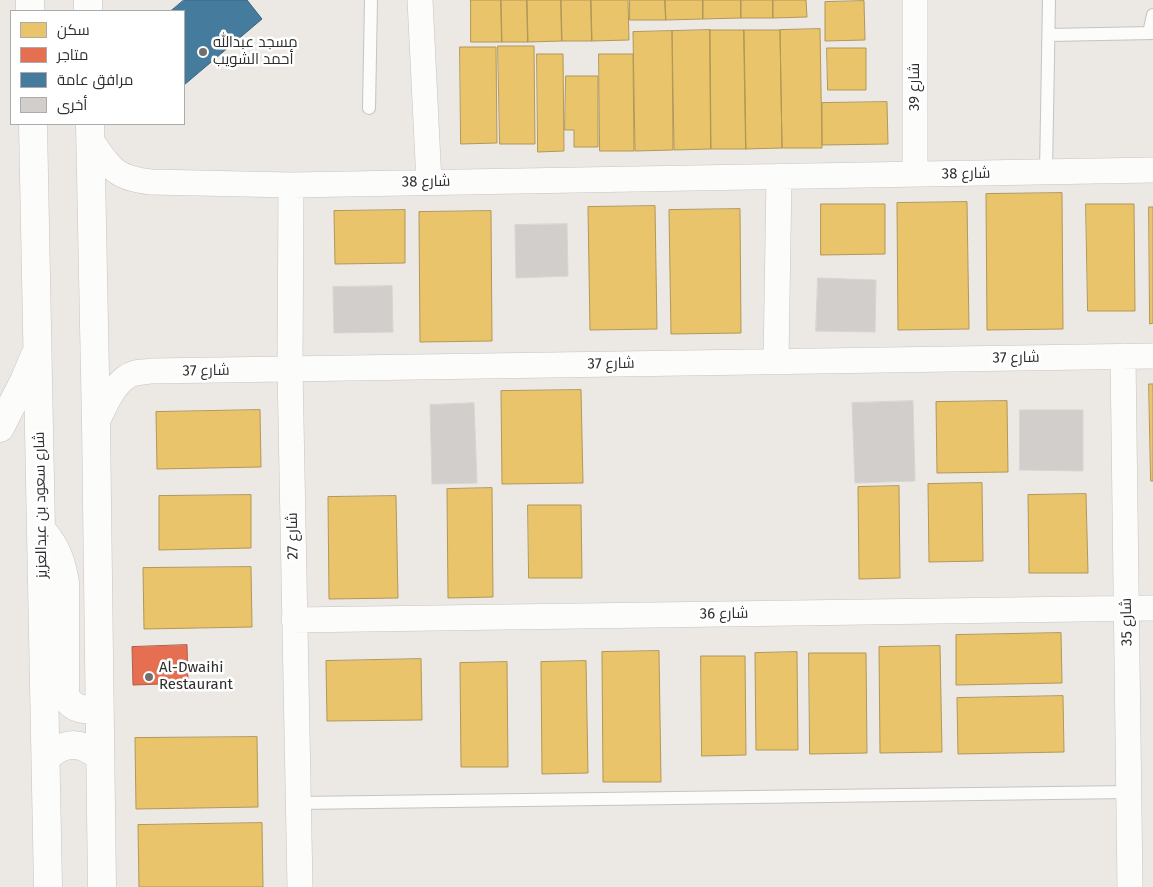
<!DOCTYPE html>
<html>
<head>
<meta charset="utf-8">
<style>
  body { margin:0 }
  #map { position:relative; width:1153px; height:887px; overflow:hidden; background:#ece8e4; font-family:"Fira Sans",Cairo,sans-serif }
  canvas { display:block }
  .legend { position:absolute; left:10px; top:10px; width:175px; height:115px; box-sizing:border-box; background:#fff; border:1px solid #ababab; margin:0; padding:6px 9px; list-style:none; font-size:15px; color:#2e2e2e }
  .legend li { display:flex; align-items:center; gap:10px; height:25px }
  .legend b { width:25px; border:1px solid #ababab }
</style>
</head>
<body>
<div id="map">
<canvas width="1153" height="887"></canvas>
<ul class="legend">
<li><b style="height:14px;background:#e9c46a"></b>سكن</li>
<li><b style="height:14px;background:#e76f51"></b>متاجر</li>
<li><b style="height:14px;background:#457b9d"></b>مرافق عامة</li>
<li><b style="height:14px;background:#d1cecb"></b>أخرى</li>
</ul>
</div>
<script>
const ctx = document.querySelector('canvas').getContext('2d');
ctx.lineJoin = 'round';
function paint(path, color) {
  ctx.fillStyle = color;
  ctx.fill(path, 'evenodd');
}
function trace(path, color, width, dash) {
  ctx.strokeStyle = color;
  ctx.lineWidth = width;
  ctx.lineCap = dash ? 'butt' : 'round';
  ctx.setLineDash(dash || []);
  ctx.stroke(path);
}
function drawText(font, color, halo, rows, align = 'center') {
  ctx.font = font + ' "Fira Sans",Cairo,sans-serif';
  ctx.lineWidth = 5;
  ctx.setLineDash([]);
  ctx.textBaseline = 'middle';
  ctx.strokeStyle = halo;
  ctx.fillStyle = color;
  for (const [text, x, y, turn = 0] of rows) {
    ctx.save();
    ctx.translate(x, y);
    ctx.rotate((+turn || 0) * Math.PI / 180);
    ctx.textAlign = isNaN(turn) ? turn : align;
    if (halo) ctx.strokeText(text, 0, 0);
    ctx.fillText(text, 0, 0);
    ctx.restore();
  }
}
const homes = new Path2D(`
  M471 0H501L502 42H471Z
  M501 0H527L528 42H502Z
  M527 0H561L562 41 528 42Z
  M561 0H591L592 41H562Z
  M591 0H628L629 40 592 41Z
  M630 0H665L666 20H630Z
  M665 0H703V19L666 20Z
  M703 0H741V18L703 19Z
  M741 0H773V18H741Z
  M773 0H806L807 17 773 18Z
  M864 1 865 40 825 41V2Z
  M820 29 822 148H782L780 30Z
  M710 30 711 149 674 150 672 31Z
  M710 30H744L746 149H711Z
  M744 30H780L782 148 746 149Z
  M672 31 673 150 635 151 633 32Z
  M498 46H534L535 144H500Z
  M460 47H496L497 143 461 144Z
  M827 48H866V90H828Z
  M537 54H563L564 151 538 152Z
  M599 54H633L634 151H600Z
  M566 76H598V147H574V130H565Z
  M887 102 888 144 822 145V103Z
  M1062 193 1063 329 987 330 986 194Z
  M967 202 969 329 898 330 897 203Z
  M821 204H885V254L821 255Z
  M1086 204H1134L1135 311H1088Z
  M655 206 657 329 590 330 588 207Z
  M1149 207H1153V323L1150 324Z
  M740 209 741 333 671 334 669 210Z
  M405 210V263L335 264 334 211Z
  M491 211 492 341 420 342 419 212Z
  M1149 384H1153V481H1151Z
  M581 390 583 483 502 484 501 391Z
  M1007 401 1008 472 937 473 936 402Z
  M260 410 261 467 157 469 156 412Z
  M982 483 983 561 929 562 928 484Z
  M899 486 900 578 859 579 858 487Z
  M492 488 493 597 448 598 447 489Z
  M1086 494 1088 573H1029L1028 495Z
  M251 495V548L159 550V496Z
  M396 496 398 598 329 599 328 497Z
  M528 505H581L582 578H529Z
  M251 567 252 627 144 629 143 568Z
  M1061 633 1062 683 956 685V635Z
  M940 646 942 752 880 753 879 647Z
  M659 651 661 782H603L602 652Z
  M797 652 798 750H756L755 653Z
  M809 653H866L867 753 810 754Z
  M701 656H745L746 755 702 756Z
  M421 659 422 720 327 721 326 661Z
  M586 661 588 773 542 774 541 662Z
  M507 662 508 767H461L460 663Z
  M1063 696 1064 752 958 754 957 698Z
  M257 737 258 807 136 809 135 738Z
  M262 823 263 887H139L138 825Z`);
const shops = new Path2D(`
  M187 645 188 683 133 685 132 647Z`);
const public = new Path2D(`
  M184 0H247L262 19 184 85V11H171Z`);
const building = new Path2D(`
  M567 224 568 276 516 278 515 225Z
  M818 278 876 280 875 332 816 331Z
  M392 286 393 332 334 333 333 287Z
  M913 401 915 481 855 483 852 403Z
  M474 403 477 483 432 484 430 405Z
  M1020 410H1083V471L1020 470Z`);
const lane = new Path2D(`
  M1149 33 1153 15
  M1049 35 1153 33
  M369 108 371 0
  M1046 172 1049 0
  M298 803 1129 792`);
const street = new Path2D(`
  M420 0 429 182
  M915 0V174
  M91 140C110 168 115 178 151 182L291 185 1153 170
  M291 185 290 369 300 887
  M1123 356 1130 887
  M776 362 779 176
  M96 424C105 407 114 379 135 373 140 372 146 372 151 371L1153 356
  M294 620 1153 608`);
const secondary = new Path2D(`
  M30 0V11
  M88 0V11
  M33 124 48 887
  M90 124 96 424 102 887
  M0 428 25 379 35 355
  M44 533C57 548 62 564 65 583V696C73 710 84 710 99 710
  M46 758C64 741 81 741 100 757`);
const markers = [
  [203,52,5,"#706f6e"],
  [149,677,5,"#706f6e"]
];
const poiNames = [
  ["مسجد عبدالله",213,43],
  ["أحمد الشويب",213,60],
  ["Al-Dwaihi",159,668],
  ["Restaurant",159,685]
];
const streetNames = [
  ["شارع 39",915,87,-90],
  ["شارع 38",966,174,-1],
  ["شارع 38",426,182,-1],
  ["شارع 37",1016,358,-1],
  ["شارع 37",611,364,-1],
  ["شارع 37",206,371,-1],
  ["شارع سعود بن عبدالعزيز",41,505,-91],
  ["شارع 27",293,536,-91],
  ["شارع 36",724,614,-1],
  ["شارع 35",1127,622,-91]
];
paint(homes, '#e9c46a');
trace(homes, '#b19758', 1);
paint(shops, '#e76f51');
trace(shops, '#b05c46', 1);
paint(public, '#457b9d');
trace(public, '#3e647c', 1);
paint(building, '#d1cecb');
trace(building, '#d7d4d0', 1);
trace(lane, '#c5c4c5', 14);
trace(street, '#c5c4c5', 26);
trace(secondary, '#c5c4c5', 29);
trace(lane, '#fcfcfb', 12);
trace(street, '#fcfcfb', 25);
trace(secondary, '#fcfcfb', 28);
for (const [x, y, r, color] of markers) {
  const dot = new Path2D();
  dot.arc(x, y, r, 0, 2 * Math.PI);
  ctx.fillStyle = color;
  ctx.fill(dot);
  trace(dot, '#fff', 2);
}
drawText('15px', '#2e2e2e', '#fff', poiNames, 'left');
drawText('15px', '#2e2e2e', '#fff', streetNames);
</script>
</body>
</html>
